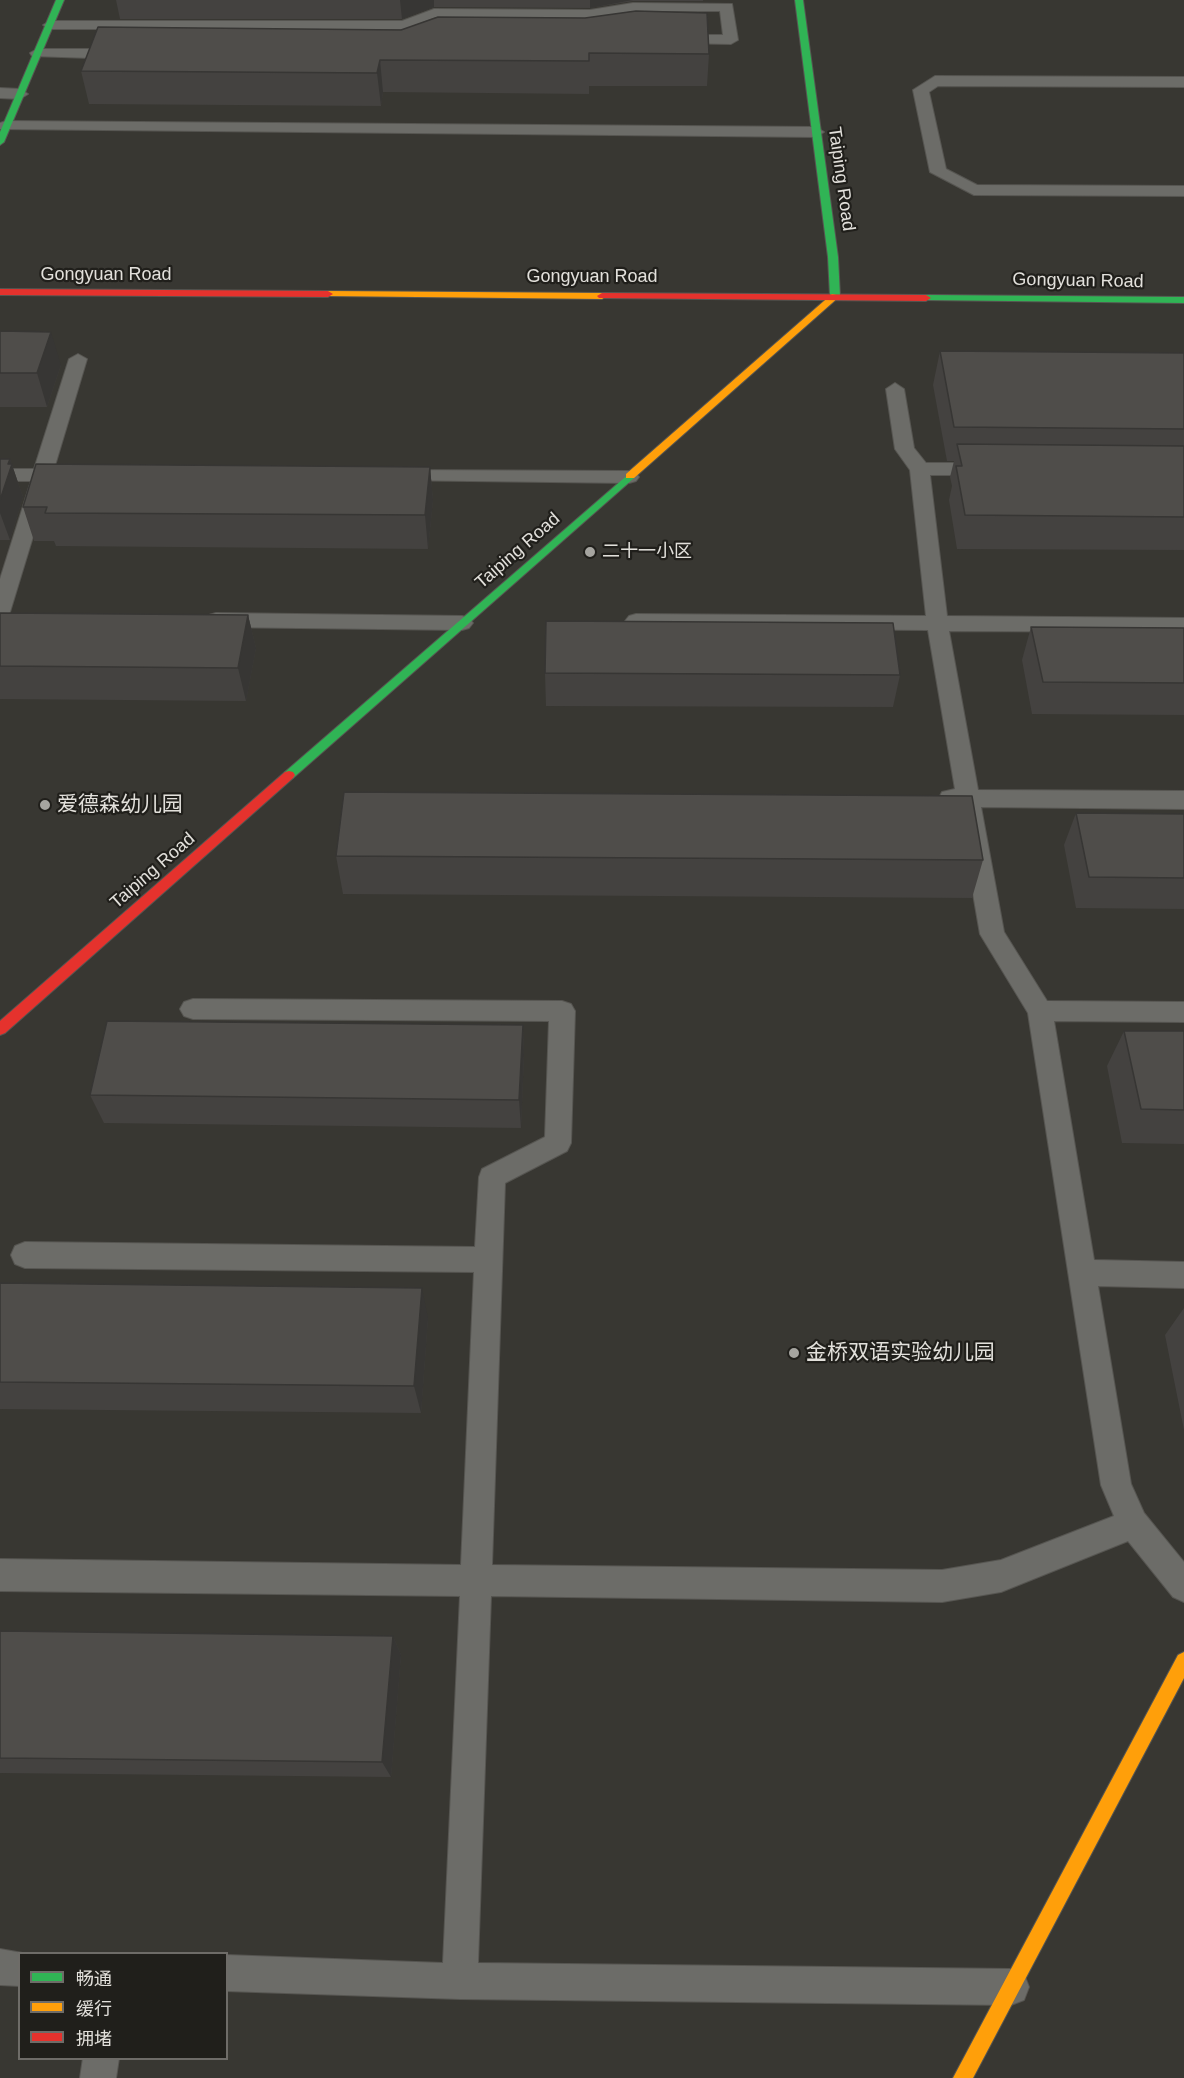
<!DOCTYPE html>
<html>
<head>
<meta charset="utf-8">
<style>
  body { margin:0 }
  #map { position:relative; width:1184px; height:2078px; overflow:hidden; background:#383732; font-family:Arial,"Noto Sans SC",sans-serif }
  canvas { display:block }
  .legend { position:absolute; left:18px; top:1952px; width:210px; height:108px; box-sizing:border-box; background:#201f1b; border:2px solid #6e6c68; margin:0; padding:8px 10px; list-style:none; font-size:18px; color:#e2e0db }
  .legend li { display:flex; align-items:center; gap:12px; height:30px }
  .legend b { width:30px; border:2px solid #6e6c68 }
</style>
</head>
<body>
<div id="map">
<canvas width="1184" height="2078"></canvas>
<ul class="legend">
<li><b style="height:8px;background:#30b455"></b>畅通</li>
<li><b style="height:8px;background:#ff9f0a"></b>缓行</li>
<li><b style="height:8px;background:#e5322d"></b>拥堵</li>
</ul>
</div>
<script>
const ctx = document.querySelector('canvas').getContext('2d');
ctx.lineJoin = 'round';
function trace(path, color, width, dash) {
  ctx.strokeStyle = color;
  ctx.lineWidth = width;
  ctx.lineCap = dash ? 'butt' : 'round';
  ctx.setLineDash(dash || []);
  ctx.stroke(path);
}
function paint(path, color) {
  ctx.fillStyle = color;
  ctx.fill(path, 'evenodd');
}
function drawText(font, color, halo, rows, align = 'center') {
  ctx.font = font + ' Arial,"Noto Sans SC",sans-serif';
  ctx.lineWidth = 4.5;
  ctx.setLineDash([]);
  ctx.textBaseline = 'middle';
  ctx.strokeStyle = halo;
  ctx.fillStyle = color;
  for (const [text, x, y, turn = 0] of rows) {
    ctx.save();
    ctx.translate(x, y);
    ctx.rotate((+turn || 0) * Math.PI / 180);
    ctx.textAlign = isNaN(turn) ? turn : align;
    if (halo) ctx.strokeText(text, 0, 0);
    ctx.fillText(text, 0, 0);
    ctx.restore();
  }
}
const lane = new Path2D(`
  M633 3 732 4 738 40 731 44 674 43 667 39 674 35H723L720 11H633L590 18 436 17 404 29H50L43 25 50 21H402L434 9 590 10Z
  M37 49H120L128 54 120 59 32 56 30 53Z
  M935 76 1184 77V87L938 86 929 92 946 169 977 185 1184 186V196L974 195 930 172 913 90Z
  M0 88 20 89 28 94 20 99 0 98Z
  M6 121 816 127 824 132 816 137 0 129V123Z
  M78 354 87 359 54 469 73 471 76 475 73 479 50 481 10 612 7 617 0 619V579L31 481H0V469H34L69 359Z
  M895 383 904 389 914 448 926 463H986L993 465 996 469 993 473 986 475H930L947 616 1184 618V632L949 631 978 790 1184 791V809L981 807 1004 932 1047 1001 1184 1002V1022L1054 1021 1094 1260 1184 1262V1288L1098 1286 1131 1484 1144 1513 1184 1562V1602L1173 1597 1128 1541 1001 1592 942 1602 491 1596 478 1963 1011 1969 1024 1974 1029 1987 1024 2000 1011 2005 460 1999 226 1991V1955L443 1963 460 1596 0 1591V1559L461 1565 474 1272 25 1268 15 1264 11 1255 15 1246 25 1242 475 1247 479 1177 482 1169 545 1137 549 1021 193 1019 184 1016 180 1009 184 1002 193 999 562 1001 571 1004 575 1011 571 1143 567 1151 505 1183 492 1565 942 1570 1001 1560 1114 1516 1101 1485 1028 1013 980 934 958 807 942 804 939 798 942 792 955 789 928 630 636 628 629 626 625 621 629 616 636 614 926 616 910 470 895 449 886 389Z
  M396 470 629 471 636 473 639 477 636 481 629 483 389 480 386 476 389 472Z
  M216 613 462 616 469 618 473 623 469 628 462 630 216 627 209 625 205 620 209 615Z
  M0 1949 28 1954H20V1986L0 1985Z
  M83 2058H119L116 2078H80Z`);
const fast = new Path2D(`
  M56 0H64L4 142 0 145V132Z
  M795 0H803L838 257 840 296 835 299 830 296 828 257Z
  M926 295 1184 297V303L923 300 921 298Z
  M630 473 635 476 634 478 293 778H285L283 775 285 772Z`);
const slow = new Path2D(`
  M328 291 602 293 607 296 602 299 325 296V292Z
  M832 294 840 296 634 478H626V474Z
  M1184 1652V1678L973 2078H953L1178 1655Z`);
const jam = new Path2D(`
  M0 289 328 291 333 294 328 297 0 295Z
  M602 293 926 295 931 298 926 301 599 298 597 296Z
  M289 771 293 772 295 775 293 778 5 1033 0 1035V1021L285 772Z`);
const wall = new Path2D(`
  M116 0H703V1H633L590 8 434 7 402 19H120Z
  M98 27 709 54 707 86H589V94L383 92 381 106 89 104 81 71Z
  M0 331 61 365 47 407H0Z
  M940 351 1184 353V550L957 549 949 500 952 486 950 477 954 461H947L933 385Z
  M0 459H10L23 497 10 540H0Z
  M430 467 433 500 428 549 56 546 54 541H34L23 507Z
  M0 613 248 615 256 648 246 701 0 699Z
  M1031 627 1184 628V715L1032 714 1022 660Z
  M545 673 900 675 893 707 546 706Z
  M1076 813 1184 814V909L1076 908 1064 845Z
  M336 856 983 860 972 898 343 894Z
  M523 1025 524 1054 521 1128 104 1123 90 1095Z
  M1124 1031H1184V1144L1122 1143 1107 1066Z
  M0 1283 428 1318 421 1413 0 1409Z
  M1184 1308V1430L1165 1335Z
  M0 1631 393 1636 401 1655 391 1777 0 1773Z`);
const shadedWall = new Path2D(`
  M400 0H434V7L402 19Z
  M590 0H633L590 8Z
  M380 60 383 92 381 106 377 73Z
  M51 332 61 365 47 407 37 373Z
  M10 459 23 497 10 540 0 513V500Z
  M430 467 433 500 428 549 425 515Z
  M248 615 256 648 246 701 238 668Z
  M523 1025 524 1054 521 1128 519 1100Z
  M422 1288 428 1318 421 1413 414 1386Z
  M393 1636 401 1655 391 1777 382 1762Z`);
const building = new Path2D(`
  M636 11 707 13 709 54 589 53V61L380 60 377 73 81 71 98 27 401 30 438 17 585 18Z
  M0 331 51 332 37 373H0Z
  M940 351 1184 353V429L954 427Z
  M957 444 1184 446V517L965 515 956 466H962Z
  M0 459H10L8 464H12L0 500Z
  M36 464 430 467 425 515 45 513 47 507H23Z
  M0 613 248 615 238 668 0 666Z
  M546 621 893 623 900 675 545 673Z
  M1031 627 1184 628V683L1043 682Z
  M344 792 972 796 983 860 336 856Z
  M1076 813 1184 814V878L1089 877Z
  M107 1021 523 1025 519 1100 90 1095Z
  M1124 1031H1184V1110L1141 1109Z
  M0 1283 422 1288 414 1386 0 1382Z
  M0 1631 393 1636 382 1762 0 1758Z`);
const markers = [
  [590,552,6,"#a6a5a0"],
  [45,805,6,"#a6a5a0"],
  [794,1353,6,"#a6a5a0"]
];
const farStreetnames = [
  ["Taiping Road",841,179,82],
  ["Gongyuan Road",106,275],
  ["Gongyuan Road",592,277],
  ["Gongyuan Road",1078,281,1],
  ["Taiping Road",518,551,-41],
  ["Taiping Road",153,871,-41]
];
const farPoinames = [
  ["二十一小区",602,552]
];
const poiNames = [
  ["爱德森幼儿园",57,805],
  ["金桥双语实验幼儿园",806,1353]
];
trace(lane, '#565551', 2);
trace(fast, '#565551', 2);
trace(slow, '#565551', 2);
trace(jam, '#565551', 2);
paint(lane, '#6c6c68');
paint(fast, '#30b455');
paint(slow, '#ff9f0a');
paint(jam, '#e5322d');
paint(wall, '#444240');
paint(shadedWall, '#373634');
paint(building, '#4f4d4a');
trace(building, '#373634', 1.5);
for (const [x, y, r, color] of markers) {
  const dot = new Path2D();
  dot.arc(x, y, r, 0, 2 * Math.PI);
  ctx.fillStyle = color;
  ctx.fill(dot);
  trace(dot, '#201f1b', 2);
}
drawText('18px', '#e2e0db', '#201f1b', farStreetnames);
drawText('18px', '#e2e0db', '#201f1b', farPoinames, 'left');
drawText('21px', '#e2e0db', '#201f1b', poiNames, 'left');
</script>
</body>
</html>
